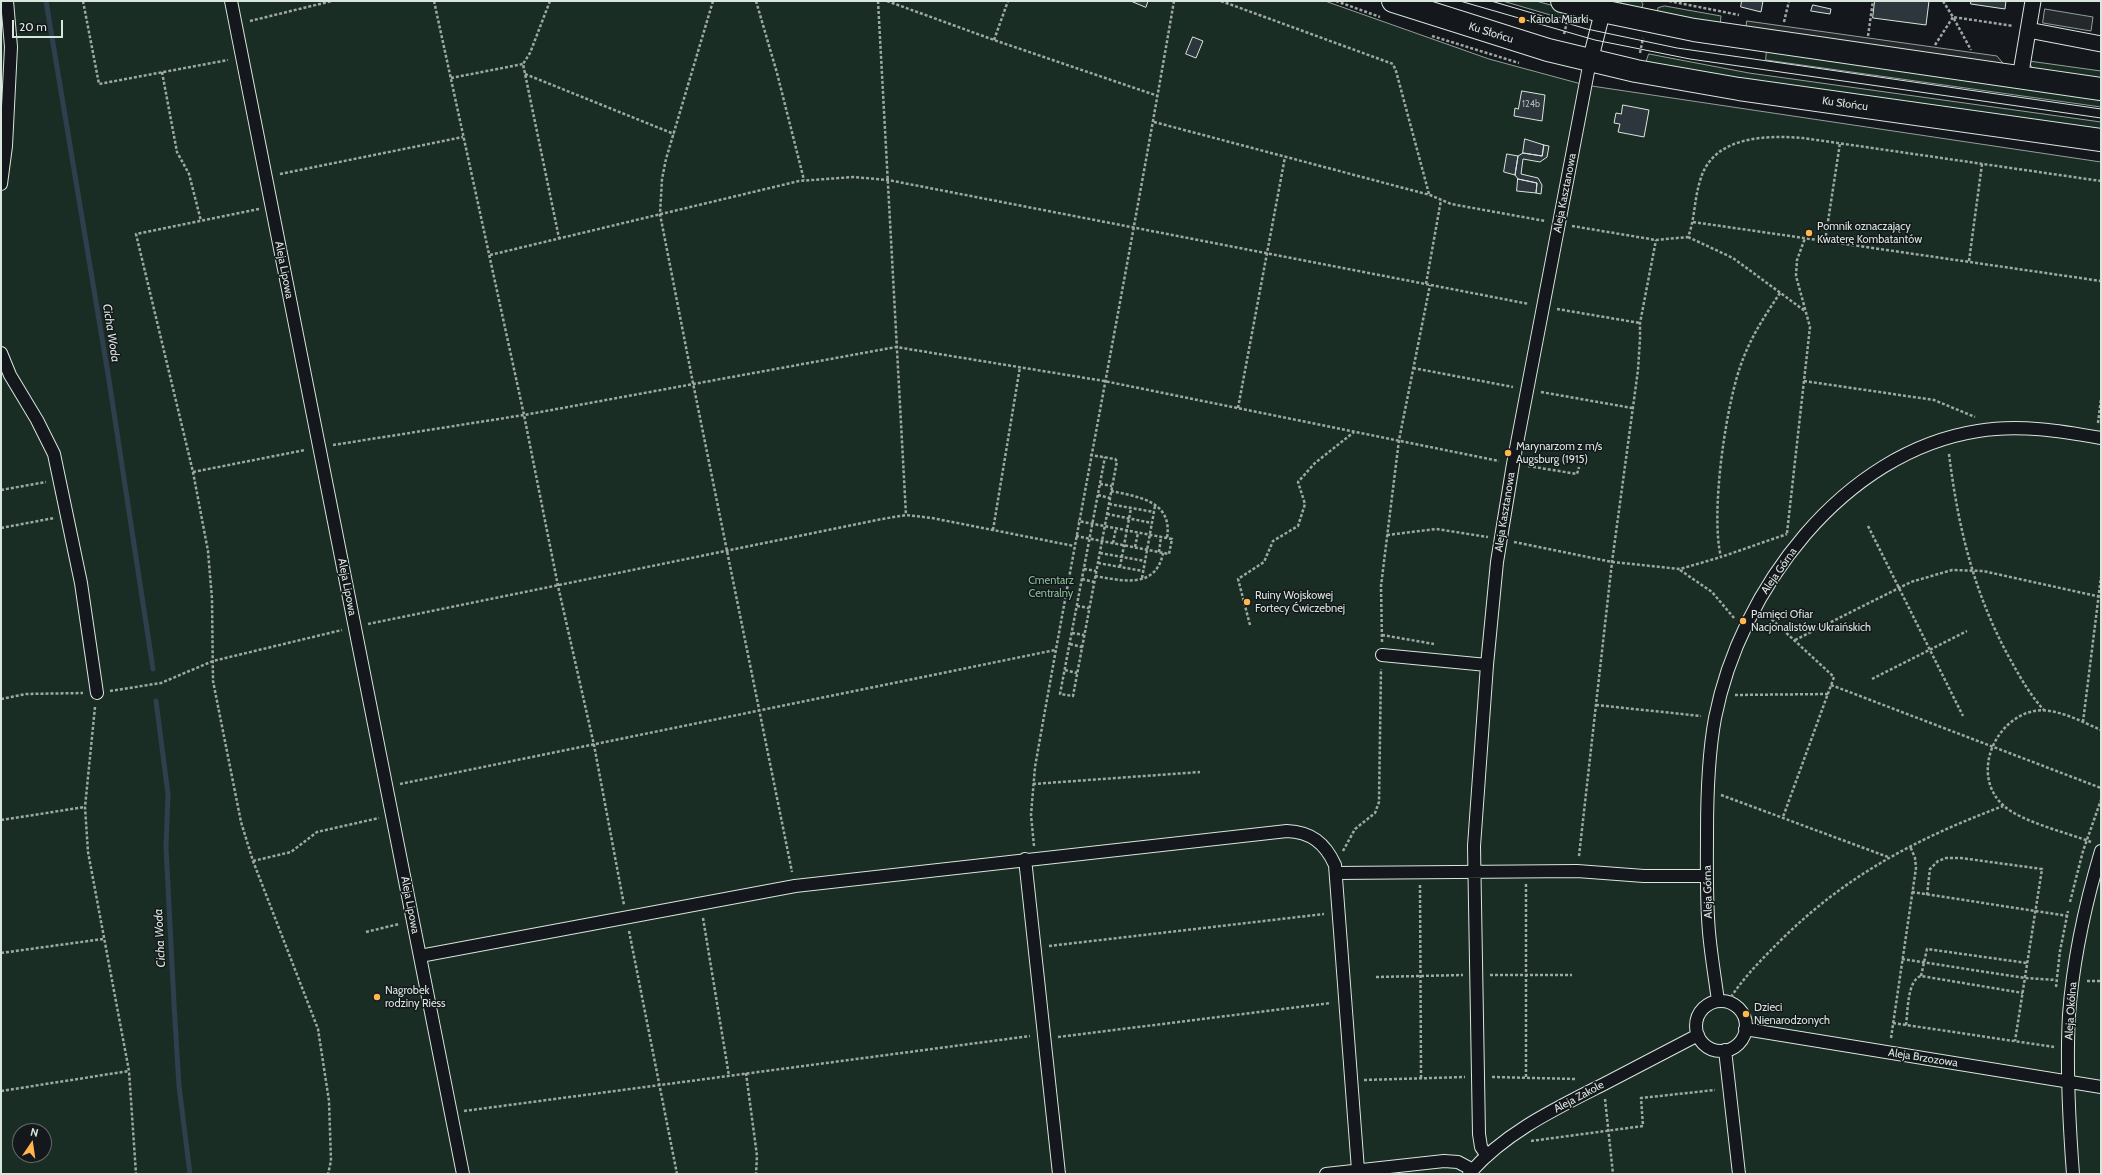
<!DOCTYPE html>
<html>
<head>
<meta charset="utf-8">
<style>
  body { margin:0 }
  #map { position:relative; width:2102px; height:1175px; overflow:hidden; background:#14181c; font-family:Cabin,sans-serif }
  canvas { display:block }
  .frame { position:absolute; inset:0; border:2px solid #d8e6dc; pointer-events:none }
  .north { position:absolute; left:12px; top:1123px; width:40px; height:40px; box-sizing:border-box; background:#14181c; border:1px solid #626a69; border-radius:50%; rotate:13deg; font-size:11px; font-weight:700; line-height:16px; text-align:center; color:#d8e6dc }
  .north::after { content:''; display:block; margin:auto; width:14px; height:18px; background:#ffb74d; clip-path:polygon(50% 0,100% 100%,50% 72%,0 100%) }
  .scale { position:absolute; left:12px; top:20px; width:51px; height:18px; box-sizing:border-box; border:2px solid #d8e6dc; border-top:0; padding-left:5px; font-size:12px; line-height:14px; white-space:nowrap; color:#d8e6dc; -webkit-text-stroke:3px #14181c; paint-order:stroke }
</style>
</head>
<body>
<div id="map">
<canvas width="2102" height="1175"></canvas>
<div class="frame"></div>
<div class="north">N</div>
<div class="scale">20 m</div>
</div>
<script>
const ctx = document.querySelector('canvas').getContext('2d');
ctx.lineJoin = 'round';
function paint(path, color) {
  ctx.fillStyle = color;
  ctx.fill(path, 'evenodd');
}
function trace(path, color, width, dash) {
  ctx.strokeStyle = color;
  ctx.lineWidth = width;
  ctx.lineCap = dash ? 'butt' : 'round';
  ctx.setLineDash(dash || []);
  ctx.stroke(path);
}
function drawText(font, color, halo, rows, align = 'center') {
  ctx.font = font + ' Cabin,sans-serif';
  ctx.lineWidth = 3;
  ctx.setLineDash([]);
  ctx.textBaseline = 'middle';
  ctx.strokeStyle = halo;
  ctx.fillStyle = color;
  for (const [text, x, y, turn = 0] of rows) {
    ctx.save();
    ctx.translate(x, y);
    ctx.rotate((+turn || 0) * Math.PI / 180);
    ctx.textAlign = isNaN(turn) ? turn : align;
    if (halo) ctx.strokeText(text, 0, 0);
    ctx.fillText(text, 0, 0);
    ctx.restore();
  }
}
const green = new Path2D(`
  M1 1H1325L1489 59 1585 85 2101 162V1174H1ZM20 1131H44V1155H20Z
  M1503 1H1536L1565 9 1562 18Z
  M1620 1H1641L1643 4 1641 11 1625 7Z
  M1665 6 1721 16 1720 26 1657 14 1658 8Z
  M1767 49 2101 96V107L1766 60Z
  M1649 54 1749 73 2101 122V132L1816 91 1646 63Z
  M2029 61 2101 71V81L2034 71Z`);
const parking = new Path2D(`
  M2045 9 2093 17 2091 31 2043 23Z
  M1747 21 1997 56 2007 68 1746 31Z`);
const stream = new Path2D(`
  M46 1 109 380 153 669
  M156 701 168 794 166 847 174 1004 179 1086 190 1174`);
const building = new Path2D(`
  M1131 1H1148L1146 7Z
  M1742 1H1763L1761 12 1741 7Z
  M1875 1H1929L1926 25 1873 18Z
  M1971 1H2006L2005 9 1971 4Z
  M1813 5 1831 9 1830 14 1811 11Z
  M1193 37 1203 41 1196 58 1186 54Z
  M1522 91 1545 95 1542 121 1514 116 1515 108 1518 109Z
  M1623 105 1649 110 1644 137 1618 132 1620 124 1614 123 1616 113 1621 114Z
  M1525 139 1544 145 1542 156 1523 153Z
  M1544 145 1549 146 1547 157 1540 162 1523 159 1521 174 1538 178 1542 185 1541 194 1536 193 1537 183 1518 179 1515 175 1518 156 1523 153 1542 156Z
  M1507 154 1518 156 1515 175 1504 172Z
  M1518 179 1537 183 1536 193 1517 191Z`);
const path = new Path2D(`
  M83 1 99 84 228 60
  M434 1 524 415 558 586 594 745 624 905
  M550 1 530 53 523 64 559 238
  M713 1 666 159 662 179 660 214 693 383 792 872
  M756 1 777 73 804 180
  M878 1 906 515
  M887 1 994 40 1158 96
  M1221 1 1393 64 1396 71 1429 194
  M1336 1 1380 17
  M1669 1 1739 15
  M1943 1 1953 17 2013 26
  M250 21 332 1
  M1784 22 1789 1
  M1564 34 1567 22
  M1432 36 1519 63
  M1868 36 1873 1
  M994 40 1008 1
  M1935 45 1953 17 1971 50
  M1640 53 1643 38
  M162 72 177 152 189 174 201 221
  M525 74 674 134
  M451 78 523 64
  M1154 122 1430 195 1451 204 1545 221
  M280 174 463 137
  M259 209 136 234 193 472 208 551 212 599 213 681 241 822 253 861 318 1029 329 1101 331 1161 328 1174
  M1693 222 2101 281
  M1572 226 1656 240 1688 237C1695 219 1694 200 1700 181 1712 136 1765 135 1803 138L2101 181
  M1688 237 1733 258 1805 311
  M1825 241 1840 143
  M490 255 799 181 853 177 888 180 1529 304
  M1969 261 1982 164
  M1426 284 1441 200
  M1780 293C1766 314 1752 335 1743 359 1726 401 1710 514 1721 557L1787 534
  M1557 309 1640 323
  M1413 368 1513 387
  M1804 381 1934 400 1975 417
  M1541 392 1632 408
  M1238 408 1285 157
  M2098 423 2101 399
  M333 445 524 415 896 347 1104 381 1499 461
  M1949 454C1958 527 1974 594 2010 659 2020 677 2030 695 2044 710
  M1090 455 1115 459 1117 461 1073 696 1060 694 1105 457
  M1528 466 1577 474 1579 467
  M193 472 305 450
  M1100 484 1112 486
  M1 490 46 482
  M1111 491C1139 497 1173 501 1167 538
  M1098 495 1110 498
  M1109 504 1154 512
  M1107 514 1152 523
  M1868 526 1963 716
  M1 528 54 518
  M993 530 1020 367
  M1787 533 1810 327 1796 276 1797 260 1805 238
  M1387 535 1436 529 1488 537
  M1076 536 1169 554 1172 539 1078 521
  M1514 542 1612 562 1680 569 1721 557
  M1113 543 1116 528
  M1135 547 1138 533
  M1159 552 1161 537
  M1100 553 1145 561
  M1098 563 1143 571
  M1120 567 1131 508
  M1084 569 1096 571
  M1680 570 1712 592 1734 618
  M1095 576C1123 581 1156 589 1163 553
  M1142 578 1155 506
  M1082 579 1094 582
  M1077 606 1089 608
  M1768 616 1834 677 1783 817
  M368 624 882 519 906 515 932 518 1074 546
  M1250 625 1238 579 1264 562 1273 541 1298 526 1305 504 1298 482 1315 463 1354 432
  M1072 633 1084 635
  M1382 635 1434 644
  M1795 640 1911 582 1952 570 1983 571 2101 597
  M1382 642 1381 586 1399 440 1430 285
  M1070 644 1082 647
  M1065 670 1077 673
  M1872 679 1967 631
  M1831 685 2101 788
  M110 691 161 683 213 661 342 630
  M1735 695 1828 694
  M1 699 26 694 83 693
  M1596 705 1701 716
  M95 707 85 807 88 852 129 1071 136 1174
  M2083 722 2101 577
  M400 784 1055 650
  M1033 784 1200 772
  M1721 795 1888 857
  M1 820 85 807
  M2091 842C2068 833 2022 822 2004 806 1970 776 1994 719 2034 711 2056 707 2082 722 2101 730
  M1034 846 1031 815 1035 767C1080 511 1130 257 1174 1
  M1343 851 1355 829 1375 813 1379 802 1381 669
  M1579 856 1612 562 1638 370 1640 339V323L1656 240
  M253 861 291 852 317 832 379 818
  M1526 884V1078
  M1420 885 1421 1079
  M1912 892 2068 916
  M1927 895 1930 869 1938 861 1946 858H1961L2042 869 2015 1041
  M2070 902 2083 851 2101 800
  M703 918 729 1076
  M629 931 677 1174
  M366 932 399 924
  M1049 946 1324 914
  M1 953 103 939
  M1902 959 2025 978 2056 980
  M1490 975H1572
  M1921 976 1927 949 2027 963
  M1376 977 1463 975
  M2087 981H2101
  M2056 987 2060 951 2068 911
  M1731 997C1745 976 1762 959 1779 942 1846 875 1916 839 2003 806
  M1893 1023 2054 1047
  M1906 1025C1908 1012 1907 980 1921 976L2023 993
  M1058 1037 1331 1003
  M1891 1038 1916 868 1915 858 1910 846
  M746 1073 757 1156 756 1174
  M1492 1077 1577 1079
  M1364 1080 1465 1077
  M1 1091 129 1071
  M1605 1099 1613 1174
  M464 1111 1030 1036
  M1531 1141 1643 1126 1641 1098 1715 1090`);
const pedestrian = new Path2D(`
  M231 1 463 1174
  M1 184 6 146 11 47 7 1
  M1 353 10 375 37 420 54 454 81 583 97 693
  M1382 655 1487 665
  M1025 859 1059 1174
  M1336 873 1577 871 1644 876H1707
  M420 956 795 886 1287 831C1311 832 1325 843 1335 865L1358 1170
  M1718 1001C1715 978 1711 955 1709 932 1706 899 1707 865 1707 833 1707 794 1708 756 1715 718 1740 590 1843 452 1978 431 2019 424 2061 431 2101 438
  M1696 1026a25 25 0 1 1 50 0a25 25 0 1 1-50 0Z
  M1745 1029 2101 1087
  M1725 1050 1739 1174
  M1487 1156 1481 1147 1479 1134 1474 846 1487 665 1497 562 1513 464 1590 61
  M1326 1174 1444 1161 1458 1162 1473 1170
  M1469 1174C1505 1132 1557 1108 1606 1083 1637 1067 1667 1051 1698 1035
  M2073 1174C2069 1121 2066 1068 2069 1015 2073 959 2085 905 2101 851`);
const minor = new Path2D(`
  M2028 30 2101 44
  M1590 61 1605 2
  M2020 78 2033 1`);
const primary = new Path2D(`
  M1393 1 1548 50 1636 71 1739 89 2101 140
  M1562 1 1602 11 1694 30 2101 89`);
const tram = new Path2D(`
  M1460 1 1595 40 1690 59 2101 118
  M1491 1 1587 29 1677 48 2101 109`);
const markers = [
  [1522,20,4,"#ffb74d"],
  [1809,233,4,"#ffb74d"],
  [1508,453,4,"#ffb74d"],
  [1247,602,4,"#ffb74d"],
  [1743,621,4,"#ffb74d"],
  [377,997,4,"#ffb74d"],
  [1746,1014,4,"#ffb74d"]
];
const numberNames = [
  ["124b",1531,104]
];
const poiNames = [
  ["Karola Miarki",1530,20],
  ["Pomnik oznaczający",1817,227],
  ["Kwaterę Kombatantów",1817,240],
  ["Marynarzom z m/s",1516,447],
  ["Augsburg (1915)",1516,460],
  ["Ruiny Wojskowej",1255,596],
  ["Fortecy Ćwiczebnej",1255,609],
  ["Pamięci Ofiar",1751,615],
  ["Nacjonalistów Ukraińskich",1751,628],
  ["Nagrobek",385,991],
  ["rodziny Riess",385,1004],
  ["Dzieci",1754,1008],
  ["Nienarodzonych",1754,1021]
];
const streetNames = [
  ["Ku Słońcu",1491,33,17],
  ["Ku Słońcu",1845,104,8],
  ["Aleja Kasztanowa",1565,193,-79],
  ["Aleja Lipowa",284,270,79],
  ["Aleja Kasztanowa",1505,512,-81],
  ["Aleja Górna",1779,571,-55],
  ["Aleja Lipowa",347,587,79],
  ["Aleja Górna",1708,892,-91],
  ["Aleja Lipowa",410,905,79],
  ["Aleja Okólna",2071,1011,-86],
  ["Aleja Brzozowa",1923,1058,9],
  ["Aleja Zakole",1579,1097,-28]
];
const parkNames = [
  ["Cmentarz",1051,581],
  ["Centralny",1051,594]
];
const waterNames = [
  ["Cicha Woda",111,333,81],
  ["Cicha Woda",160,938,-93]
];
paint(green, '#1a2d24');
trace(green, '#939e99', 1);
paint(parking, '#24282b');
trace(parking, '#939e99', 1);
trace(stream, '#2f3f4d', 5);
paint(building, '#2c363c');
trace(building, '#d8e6dc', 1);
trace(pedestrian, '#d8e6dc', 14);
trace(minor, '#d8e6dc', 17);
trace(primary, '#d8e6dc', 24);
trace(path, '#9da8a2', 2.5, [3, 2]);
trace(pedestrian, '#14181c', 12);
trace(minor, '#14181c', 15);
trace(primary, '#14181c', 22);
trace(tram, '#d8e6dc', 1);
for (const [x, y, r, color] of markers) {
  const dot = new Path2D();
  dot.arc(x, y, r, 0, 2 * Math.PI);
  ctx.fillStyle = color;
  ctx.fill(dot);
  trace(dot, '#14181c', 1.5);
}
drawText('9px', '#adbab4', null, numberNames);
drawText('11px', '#d8e6dc', '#14181c', poiNames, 'left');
drawText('11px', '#d8e6dc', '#14181c', streetNames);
drawText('11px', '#8ac095', '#14181c', parkNames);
drawText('italic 12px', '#d8e6dc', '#14181c', waterNames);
</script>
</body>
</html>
